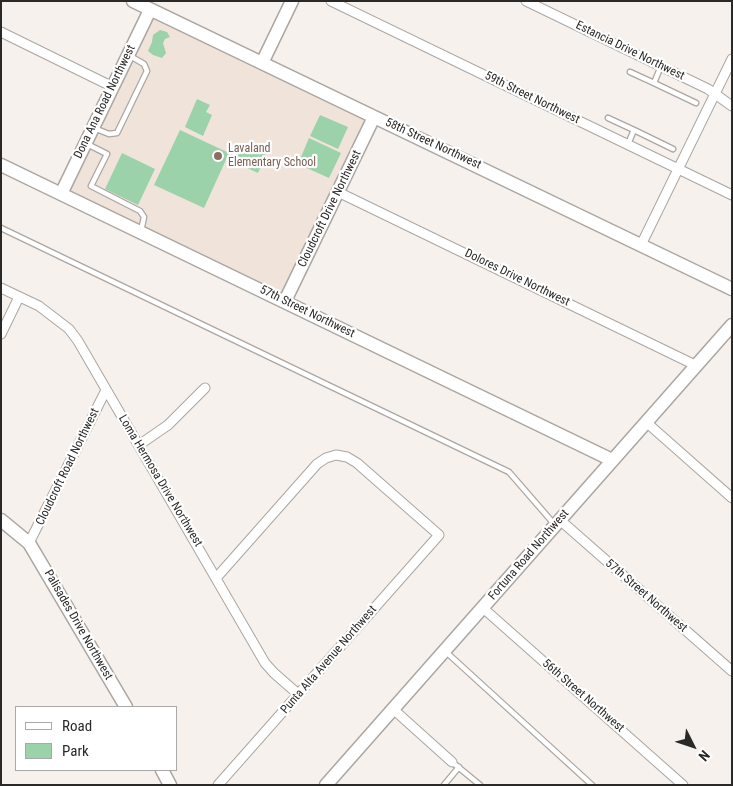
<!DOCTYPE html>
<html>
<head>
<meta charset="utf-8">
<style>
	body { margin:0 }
	#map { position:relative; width:733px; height:786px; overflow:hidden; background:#f6f1ec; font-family:"Roboto Condensed",sans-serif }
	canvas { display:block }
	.frame { position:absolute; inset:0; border:2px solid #2b2927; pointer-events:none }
	.legend { position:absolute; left:15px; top:706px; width:162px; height:65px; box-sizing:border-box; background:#fff; border:1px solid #aaa9a9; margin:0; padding:6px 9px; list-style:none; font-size:15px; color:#2b2927 }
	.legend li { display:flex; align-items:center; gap:10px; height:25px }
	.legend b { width:25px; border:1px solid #aaa9a9 }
	.north { position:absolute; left:668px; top:721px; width:50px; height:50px; -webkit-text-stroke:4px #fff; paint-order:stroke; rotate:131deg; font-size:14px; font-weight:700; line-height:20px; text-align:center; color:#2b2927 }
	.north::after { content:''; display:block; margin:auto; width:18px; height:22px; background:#2b2927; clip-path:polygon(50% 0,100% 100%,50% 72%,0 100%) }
</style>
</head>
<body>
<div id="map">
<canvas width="733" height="786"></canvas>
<div class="frame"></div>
<ul class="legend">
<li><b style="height:6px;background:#fff"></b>Road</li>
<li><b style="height:14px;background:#9bd2a9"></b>Park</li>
</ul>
<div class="north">N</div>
</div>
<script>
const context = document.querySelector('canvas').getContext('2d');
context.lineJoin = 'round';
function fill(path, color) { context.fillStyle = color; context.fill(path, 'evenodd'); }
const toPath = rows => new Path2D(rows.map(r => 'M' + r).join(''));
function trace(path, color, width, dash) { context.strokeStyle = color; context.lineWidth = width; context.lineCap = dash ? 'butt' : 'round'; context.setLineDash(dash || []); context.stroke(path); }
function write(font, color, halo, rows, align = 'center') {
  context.font = font + ' "Roboto Condensed",sans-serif'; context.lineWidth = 4.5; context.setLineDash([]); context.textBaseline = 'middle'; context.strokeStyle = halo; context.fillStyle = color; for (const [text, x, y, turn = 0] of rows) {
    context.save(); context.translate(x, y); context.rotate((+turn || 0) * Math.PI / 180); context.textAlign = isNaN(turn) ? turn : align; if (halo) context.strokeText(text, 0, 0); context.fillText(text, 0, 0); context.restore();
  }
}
fill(toPath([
	[152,17,367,120,282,294,69,192]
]), '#f0e4da');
fill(toPath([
	[160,30,167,32,170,37,165,39,163,43,166,53,162,58,153,55,148,51,152,42,153,35],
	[197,99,210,105,206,112,212,115,203,136,185,127],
	[320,115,348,127,338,149,310,136],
	[180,130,229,153,204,208,154,185],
	[309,138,341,153,329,178,298,164],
	[241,145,266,155,258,173,234,162],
	[122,153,155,169,138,205,105,189]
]), '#9bd2a9');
const lane = toPath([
	[630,72,654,83,661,66],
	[654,83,696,103],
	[608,118,634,130,628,144],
	[94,128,109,134,117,133,147,71,144,64,130,56],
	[634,130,673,149],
	[87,144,107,154,91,186,140,211,144,217,141,231],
	[1,228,509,472,555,525],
	[445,651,592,785],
	[452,762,480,785],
	[444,785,459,767]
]);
const street = toPath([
	[331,1,732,195],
	[526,1,708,89,732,106],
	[1,32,113,87],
	[338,192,695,365],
	[641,245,732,59],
	[1,288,39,306,69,329,78,341,265,663,274,673,298,694],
	[1,334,19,297],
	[646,422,732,498],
	[139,445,168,425,205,388],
	[560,520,732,671],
	[29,543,106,390],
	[217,577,317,464,326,458,336,455,347,457,357,463,439,535,218,785],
	[483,608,683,785],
	[393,709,452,762]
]);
const secondary = toPath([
	[133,1,732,289],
	[262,63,292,1],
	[1,165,612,460],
	[61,194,150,10],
	[285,301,374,117],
	[1,520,29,543,126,707],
	[162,770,170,785],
	[326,785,732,325]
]);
trace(lane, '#aba6a2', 7);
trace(street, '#aba6a2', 11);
trace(secondary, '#aba6a2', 15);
trace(lane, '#fff', 4.5);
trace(street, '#fff', 9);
trace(secondary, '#fff', 12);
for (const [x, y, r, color] of [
	[218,156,5,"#8d6e63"]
]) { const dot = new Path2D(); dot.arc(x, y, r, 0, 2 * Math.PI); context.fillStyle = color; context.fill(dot); trace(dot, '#fff', 2); }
write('12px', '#2b2927', '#fff', [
	["Estancia Drive Northwest",630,51,26],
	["59th Street Northwest",532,98,26],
	["Dona Ana Road Northwest",105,102,-64],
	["58th Street Northwest",433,144,25],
	["Cloudcroft Drive Northwest",330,209,-64],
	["Dolores Drive Northwest",517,278,26],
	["57th Street Northwest",307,312,26],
	["Cloudcroft Road Northwest",68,467,-64],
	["Loma Hermosa Drive Northwest",160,481,59],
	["Fortuna Road Northwest",529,555,-49],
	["57th Street Northwest",646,596,41],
	["Palisades Drive Northwest",78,625,60],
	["Punta Alta Avenue Northwest",329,660,-49],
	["56th Street Northwest",583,696,41]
]);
write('12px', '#785e54', '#fff', [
	["Lavaland",228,149],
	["Elementary School",228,163]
], 'left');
</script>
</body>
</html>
